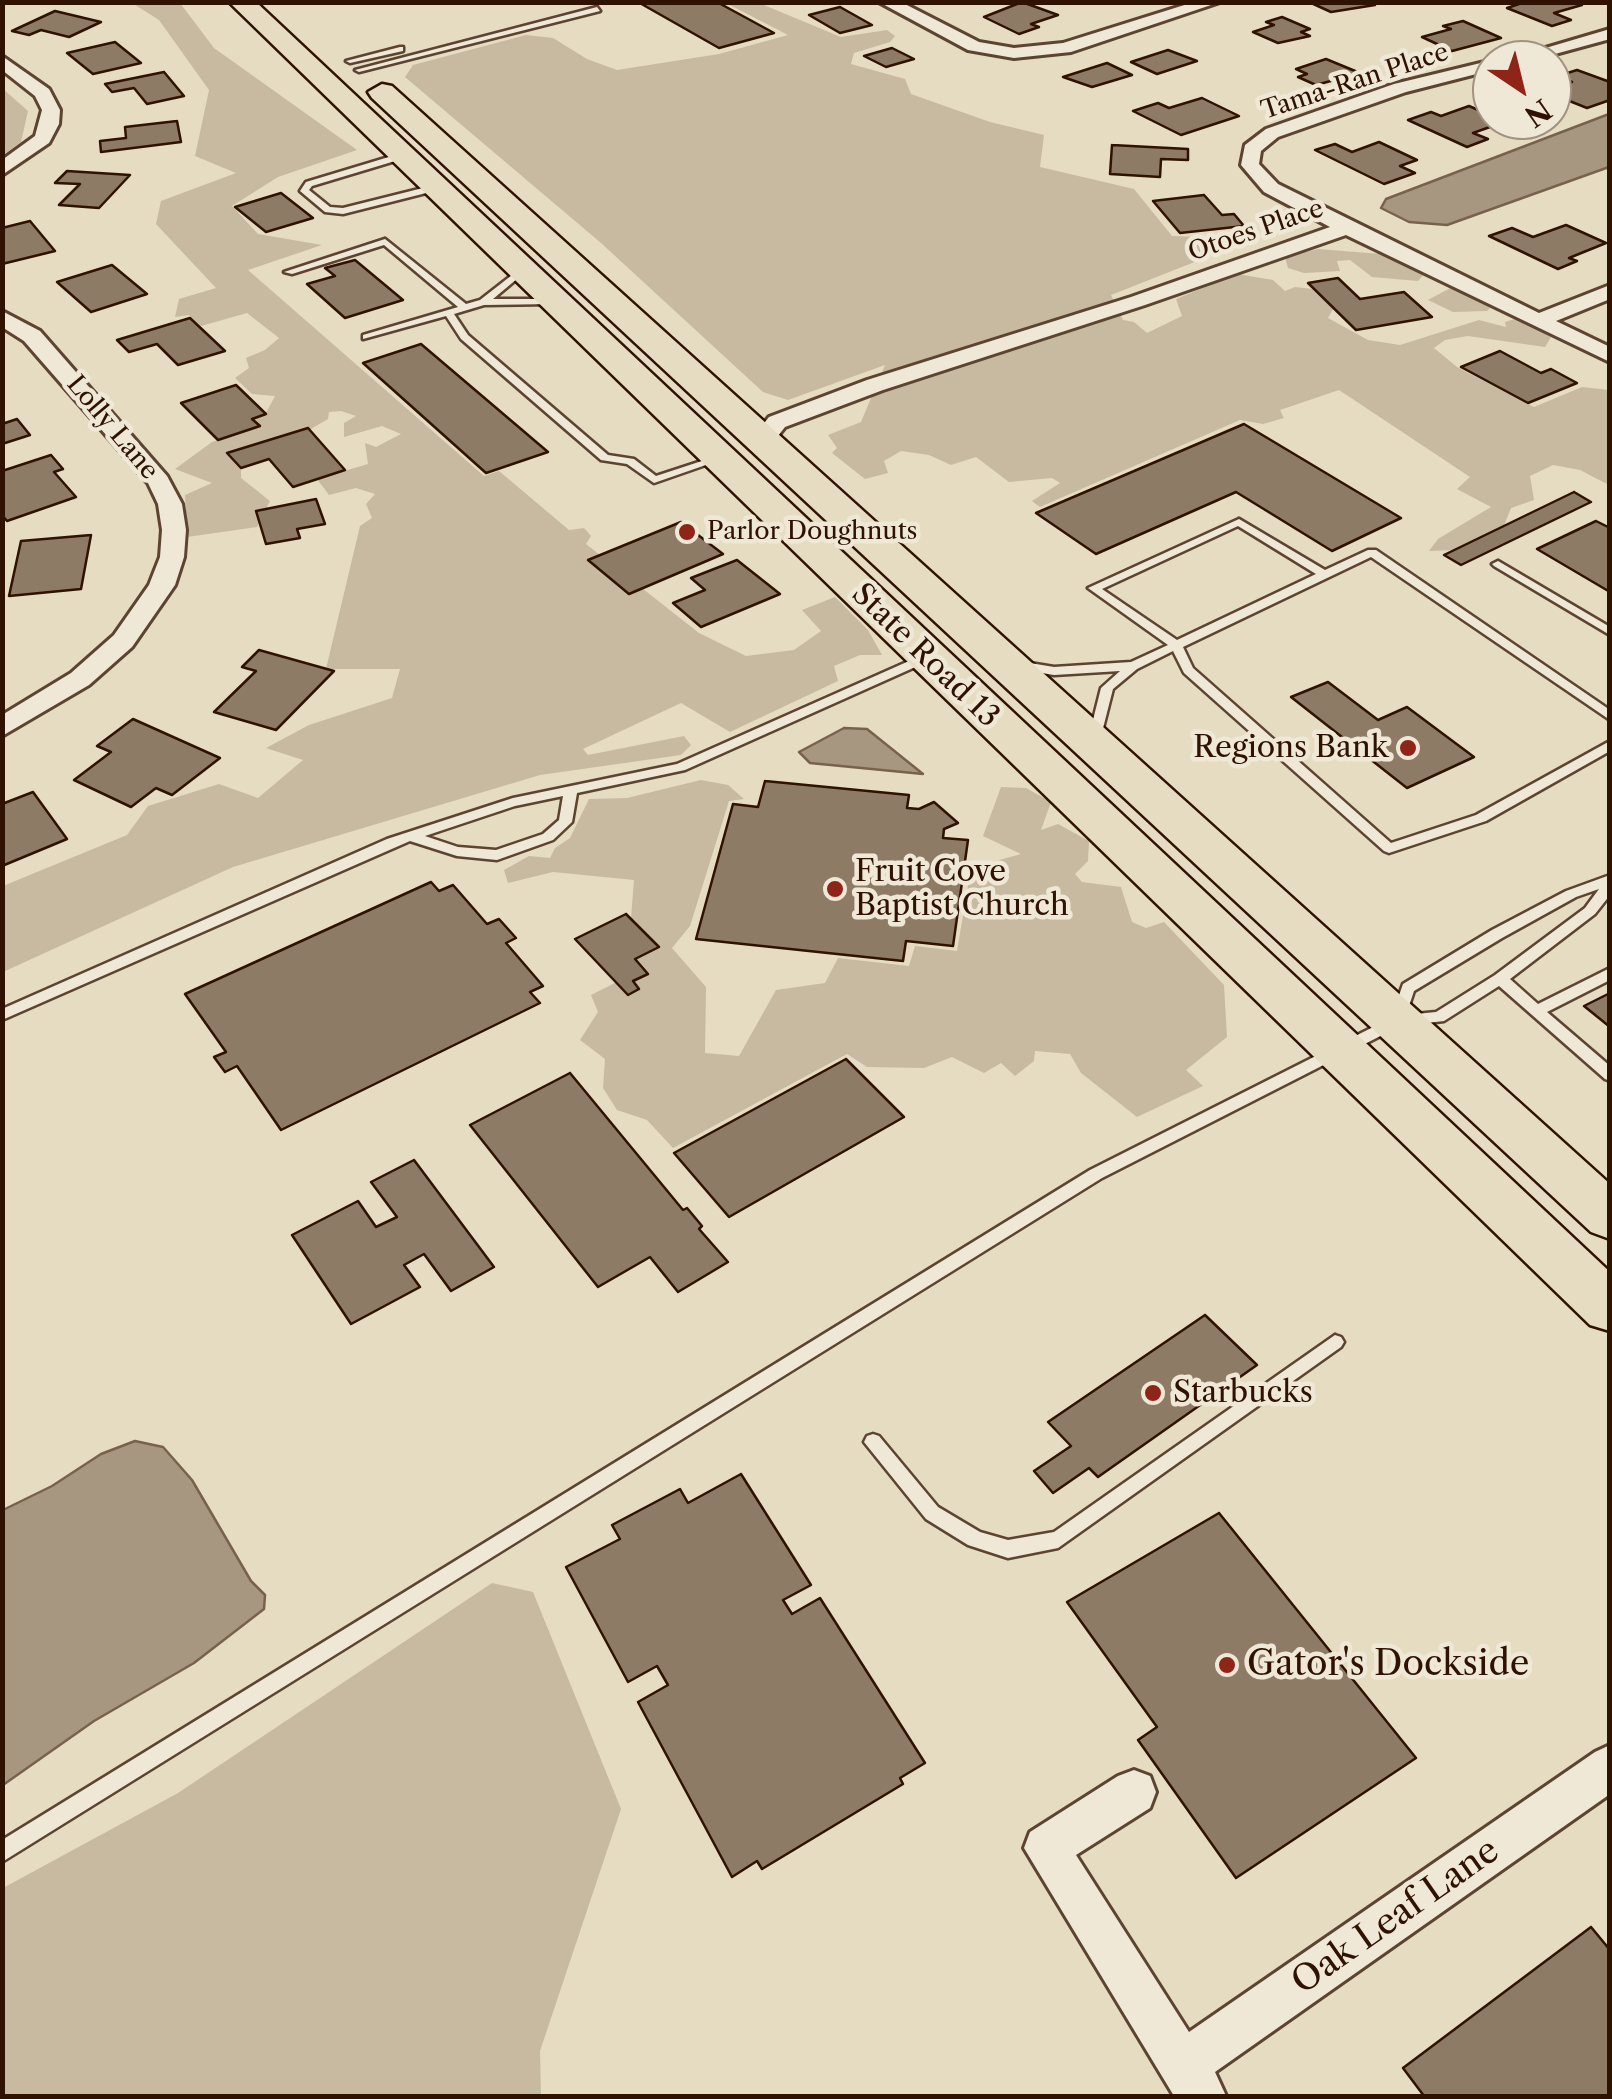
<!DOCTYPE html>
<html>
<head>
<meta charset="utf-8">
<style>
	body { margin:0 }
	#map { position:relative; width:1612px; height:2099px; overflow:hidden; background:#e6dcc2; font-family:"Libre Caslon Text",serif }
	canvas { display:block }
	.frame { position:absolute; inset:0; border:5px solid #2f1201; pointer-events:none }
	.north { position:absolute; left:1472px; top:40px; width:100px; height:100px; box-sizing:border-box; background:#efe8d7; border:2px solid #a29281; border-radius:50%; rotate:145deg; font-size:28px; font-weight:700; line-height:40px; text-align:center; color:#2f1201 }
	.north::after { content:''; display:block; margin:auto; width:35px; height:45px; background:#8f2418; clip-path:polygon(50% 0,100% 100%,50% 72%,0 100%) }
</style>
</head>
<body>
<div id="map">
<canvas width="1612" height="2099"></canvas>
<div class="frame"></div>
<div class="north">N</div>
</div>
<script>
const context = document.querySelector('canvas').getContext('2d');
context.lineJoin = 'round';
function fill(path, color) { context.fillStyle = color; context.fill(path, 'evenodd'); }
const toPath = rows => new Path2D(rows.map(r => 'M' + r).join(''));
function trace(path, color, width, dash) { context.strokeStyle = color; context.lineWidth = width; context.lineCap = dash ? 'butt' : 'round'; context.setLineDash(dash || []); context.stroke(path); }
function write(font, color, halo, rows, align = 'center') {
  context.font = font + ' "Libre Caslon Text",serif'; context.lineWidth = 9; context.setLineDash([]); context.textBaseline = 'middle'; context.strokeStyle = halo; context.fillStyle = color; for (const [text, x, y, turn = 0] of rows) {
    context.save(); context.translate(x, y); context.rotate((+turn || 0) * Math.PI / 180); context.textAlign = isNaN(turn) ? turn : align; if (halo) context.strokeText(text, 0, 0); context.fillText(text, 0, 0); context.restore();
  }
}
fill(toPath([
	[132,3,180,3,214,48,357,150,278,177,232,206,258,234,322,245,248,270,484,476,499,471,569,530,584,528,591,536,586,544,699,633,746,656,794,650,821,631,802,610,835,597,868,630,882,655,860,655,834,666,838,681,730,732,681,703,583,749,588,755,684,736,691,745,681,755,540,775,233,867,3,972,3,886,127,835,148,806,219,784,258,798,303,760,266,748,309,725,392,698,400,669,326,669,360,526,372,518,366,504,375,494,356,488,329,495,317,479,368,464,365,443,376,447,401,434,382,426,344,437,344,423,356,416,341,411,329,412,328,419,299,436,241,463,241,478,270,501,257,527,187,537,185,495,212,483,175,469,212,442,260,427,253,419,266,413,275,396,252,394,235,378,249,368,246,358,265,350,279,338,247,313,201,326,189,315,175,317,179,299,216,288,156,224,161,201,236,173,195,156,209,90,159,20],
	[726,3,759,3,841,37,887,30,895,36,890,42,854,53,851,64,905,79,911,94,990,122,1044,135,1040,167,1134,189,1172,236,1228,238,1230,248,1111,295,1123,320,1134,322,1147,333,1182,316,1176,299,1237,274,1273,280,1285,291,1295,287,1312,289,1333,309,1328,318,1368,340,1400,345,1479,320,1506,327,1505,322,1518,318,1551,337,1545,347,1468,336,1445,340,1434,348,1457,367,1534,407,1582,387,1609,390,1609,485,1580,470,1553,465,1530,476,1534,500,1511,508,1503,528,1456,550,1429,551,1438,539,1491,507,1457,489,1470,477,1339,390,1280,410,1284,418,1263,424,1240,420,1040,507,1032,501,1060,483,1052,478,1009,482,976,457,951,465,929,455,901,451,884,461,888,473,865,479,832,453,837,448,828,435,861,422,885,365,788,400,763,392,601,243,405,77,413,65,526,35,553,38,587,59,617,70,719,54,788,35],
	[2,88,28,111,21,142,3,155],
	[1318,249,1381,254,1425,273,1418,281,1372,277,1350,260,1337,261,1340,271,1304,273,1288,268,1285,257],
	[1454,286,1493,305,1487,311,1453,312,1428,300],
	[701,780,728,785,744,799,729,801,690,926,672,948,706,987,705,1053,739,1056,776,990,825,983,838,958,909,966,915,946,957,951,971,868,1021,854,983,836,1001,787,1026,788,1051,802,1041,830,1058,824,1089,841,1088,861,1075,874,1082,882,1121,887,1132,922,1146,928,1164,922,1224,985,1227,1037,1186,1070,1203,1086,1137,1117,1081,1073,1070,1054,1035,1051,1034,1061,1015,1076,1001,1063,984,1073,952,1057,924,1068,867,1067,847,1054,673,1148,647,1120,617,1110,603,1088,605,1059,580,1040,598,1012,591,995,625,978,623,957,650,938,631,918,634,880,553,872,508,883,504,870,529,856,550,858,555,848,570,838,589,799,627,798],
	[492,1583,533,1592,621,1809,540,2051,541,2096,3,2096,3,1888,178,1793]
]), '#c7baa1');
const water = toPath([
	[1609,114,1609,167,1447,225,1409,222,1381,208,1386,199,1609,114],
	[844,728,867,729,923,774,810,763,799,752,844,728],
	[135,1441,163,1447,192,1480,251,1581,265,1595,264,1609,194,1663,94,1721,3,1785,3,1510,52,1486,101,1454,135,1441]
]);
fill(water, '#a89780');
trace(water, '#78624d', 2.5);
const building = toPath([
	[638,2,717,2,774,33,719,48,638,2],
	[1022,2,1058,15,1031,24,1039,27,1019,34,984,17,1022,2],
	[1309,2,1368,2,1375,5,1331,12,1309,2],
	[1525,2,1576,2,1582,5,1554,13,1571,20,1552,26,1507,8,1525,2],
	[840,7,872,25,840,33,809,15,840,7],
	[55,11,101,22,69,37,41,30,29,35,12,31,55,11],
	[1282,17,1310,29,1301,32,1310,36,1278,43,1253,32,1274,25,1266,22,1282,17],
	[1463,21,1501,38,1452,51,1422,37,1451,29,1443,26,1463,21],
	[115,42,141,63,93,74,67,53,115,42],
	[892,48,914,59,886,67,864,56,892,48],
	[1168,50,1197,61,1157,74,1131,62,1168,50],
	[1326,59,1360,73,1316,85,1298,77,1307,74,1296,69,1326,59],
	[1107,63,1132,75,1092,87,1063,77,1107,63],
	[1577,70,1610,82,1610,100,1587,108,1552,94,1552,89,1572,82,1558,76,1577,70],
	[164,72,184,96,147,104,134,88,112,92,105,84,164,72],
	[1202,98,1239,116,1181,135,1133,111,1158,103,1169,108,1202,98],
	[1469,106,1492,116,1492,120,1504,122,1473,133,1488,139,1467,147,1408,120,1431,112,1441,116,1469,106],
	[177,121,181,142,101,152,100,141,126,138,125,127,177,121],
	[1379,142,1417,160,1400,166,1415,173,1384,184,1315,150,1335,144,1352,152,1379,142],
	[1112,145,1188,149,1188,160,1161,159,1160,177,1110,174,1112,145],
	[67,171,130,175,99,208,59,205,80,184,55,183,67,171],
	[281,193,313,218,266,232,235,207,281,193],
	[1204,195,1222,215,1234,214,1244,226,1180,233,1153,201,1204,195],
	[30,221,55,251,2,264,2,228,30,221],
	[1566,225,1606,243,1569,258,1577,261,1558,269,1489,236,1512,228,1533,237,1566,225],
	[355,260,403,300,345,318,307,284,335,276,325,268,355,260],
	[112,265,147,294,91,312,57,282,112,265],
	[1338,278,1360,299,1404,292,1432,317,1356,330,1308,283,1338,278],
	[190,318,225,351,178,365,157,344,129,352,117,340,190,318],
	[421,344,548,452,486,473,363,363,421,344],
	[1500,351,1541,373,1551,369,1577,383,1528,403,1461,367,1500,351],
	[236,385,266,414,252,419,260,426,218,440,181,403,236,385],
	[17,419,30,435,2,444,2,424,17,419],
	[1244,424,1401,518,1332,551,1236,492,1096,554,1036,513,1244,424],
	[308,428,345,470,293,487,269,459,241,468,227,453,308,428],
	[51,455,63,469,54,472,76,497,7,521,2,515,2,471,51,455],
	[1574,492,1591,502,1461,565,1444,555,1574,492],
	[316,499,325,524,297,529,300,538,266,544,256,511,316,499],
	[1596,521,1610,528,1610,592,1537,549,1596,521],
	[681,522,723,554,629,594,588,560,681,522],
	[91,535,81,589,9,596,21,541,91,535],
	[737,560,780,594,701,627,673,603,705,590,691,578,737,560],
	[259,650,334,671,276,730,214,712,256,671,242,667,259,650],
	[1328,682,1378,720,1407,707,1474,757,1407,788,1291,697,1328,682],
	[133,719,220,758,172,795,156,788,131,807,74,780,111,752,97,746,133,719],
	[765,781,909,795,907,808,919,809,934,802,958,823,944,829,943,838,968,840,953,946,906,941,903,961,696,939,733,804,758,807,765,781],
	[33,792,67,839,2,866,2,804,33,792],
	[431,882,439,891,453,885,487,924,499,919,516,938,506,943,543,986,530,992,540,1003,281,1130,237,1066,225,1072,214,1057,226,1052,185,994,431,882],
	[626,914,659,947,635,959,648,974,633,981,639,989,628,995,575,939,626,914],
	[1610,993,1610,1027,1584,1006,1610,993],
	[846,1059,904,1117,729,1217,674,1153,846,1059],
	[570,1073,683,1210,687,1208,702,1226,699,1229,728,1262,678,1292,650,1257,598,1287,470,1125,570,1073],
	[414,1160,494,1267,451,1291,424,1254,404,1265,420,1287,351,1324,292,1235,358,1201,376,1227,397,1217,371,1182,414,1160],
	[1205,1315,1257,1365,1098,1477,1089,1468,1053,1493,1034,1471,1071,1446,1048,1422,1205,1315],
	[741,1474,811,1585,783,1600,792,1614,820,1598,925,1763,900,1778,903,1784,762,1869,757,1861,732,1877,638,1702,668,1685,657,1666,628,1682,566,1567,620,1539,612,1525,680,1489,688,1503,741,1474],
	[1219,1513,1416,1758,1236,1878,1138,1740,1157,1727,1067,1602,1219,1513],
	[1591,1927,1610,1950,1610,2096,1424,2096,1403,2068,1591,1927]
]);
fill(building, '#8e7b65');
trace(building, '#2f1201', 2.5);
const service = toPath([
	[597,7,600,11,359,72,355,70,597,7],
	[400,47,403,47,403,51,350,63,346,61,400,47],
	[402,153,406,156,405,158,312,186,309,190,330,207,343,208,435,185,438,186,438,190,343,214,325,212,300,191,306,182,402,153],
	[385,239,466,304,480,300,521,268,526,271,524,273,493,299,557,299,559,301,554,304,484,305,454,314,468,335,608,455,634,459,656,476,714,457,723,459,654,483,627,464,601,460,461,339,446,316,363,339,363,335,458,307,384,245,292,274,284,272,385,239],
	[1239,519,1325,570,1368,550,1376,550,1610,710,1610,720,1371,557,1183,647,1193,668,1391,843,1476,815,1610,741,1610,751,1486,821,1389,853,1384,851,1184,673,1173,651,1137,669,1113,689,1100,740,1094,744,1088,740,1101,688,1120,671,1054,675,1018,669,1012,665,1018,661,1054,667,1131,662,1168,645,1088,588,1239,519],
	[1238,526,1316,574,1177,640,1102,589,1238,526],
	[1498,561,1610,627,1610,635,1494,566,1492,564,1498,561],
	[927,653,931,654,931,660,685,770,577,793,572,822,553,840,497,860,457,856,410,841,2,1020,2,1009,387,839,513,798,677,764,927,653],
	[563,796,559,820,543,834,496,850,458,847,425,836,515,806,563,796],
	[1610,875,1610,895,1595,914,1510,979,1538,1004,1610,968,1610,980,1547,1012,1610,1066,1610,1081,1605,1079,1499,986,1444,1021,1400,1026,1102,1178,2,1862,2,1840,1090,1170,1391,1018,1403,984,1492,930,1566,891,1610,875],
	[1599,889,1585,908,1495,975,1436,1012,1406,1015,1414,991,1502,938,1576,897,1599,889],
	[1335,1335,1341,1337,1344,1342,1341,1347,1058,1548,1008,1558,968,1545,926,1519,864,1442,867,1436,873,1434,879,1436,938,1507,980,1532,1008,1540,1054,1532,1335,1335]
]);
const minor = toPath([
	[879,2,901,2,979,42,1014,48,1063,43,1194,2,1220,2,1071,52,1014,58,968,50,879,2],
	[1610,29,1610,39,1533,60,1505,60,1610,29],
	[2,56,49,89,60,110,59,124,49,143,2,175,2,160,35,136,42,110,35,96,2,70,2,56],
	[1493,60,1492,70,1406,92,1278,137,1261,151,1259,164,1278,184,1539,313,1610,285,1610,299,1556,321,1610,347,1610,362,1346,235,1145,305,883,390,785,427,770,446,762,448,750,441,769,417,867,380,1131,297,1330,227,1264,192,1241,165,1245,145,1266,129,1394,84,1493,60],
	[2,311,40,331,167,476,182,504,186,530,184,557,175,585,132,647,89,685,2,736,2,715,71,673,114,635,149,585,160,557,162,530,158,504,148,483,24,341,2,327,2,311],
	[1610,1745,1610,1794,1215,2072,1226,2096,1174,2096,1024,1848,1030,1832,1118,1776,1134,1770,1150,1776,1156,1792,1150,1808,1076,1855,1189,2032,1595,1752,1610,1745]
]);
const primary = toPath([
	[229,2,256,2,1610,1272,1610,1331,1590,1325,229,2],
	[382,84,392,86,1610,1184,1610,1239,1591,1232,372,98,368,92,382,84]
]);
trace(service, '#5d4431', 5);
trace(minor, '#5d4431', 6);
trace(primary, '#2f1201', 5);
fill(service, '#efe8d7');
fill(minor, '#efe8d7');
fill(primary, '#e6dcc2');
for (const [x, y, r, color] of [
	[687,532,10,"#8f2418"],
	[1408,748,10,"#8f2418"],
	[835,889,10,"#8f2418"],
	[1153,1393,10,"#8f2418"],
	[1227,1665,10,"#8f2418"]
]) { const dot = new Path2D(); dot.arc(x, y, r, 0, 2 * Math.PI); context.fillStyle = color; context.fill(dot); trace(dot, '#efe8d7', 4); }
write('25px', '#2f1201', '#efe8d7', [
	["Tama-Ran Place",1355,82,-18],
	["Otoes Place",1256,231,-19],
	["Lolly Lane",112,428,50]
]);
write('25px', '#2f1201', '#efe8d7', [
	["Parlor Doughnuts",707,532]
], 'left');
write('30px', '#2f1201', '#efe8d7', [
	["State Road 13",925,656,44]
]);
write('30px', '#2f1201', '#efe8d7', [
	["Regions Bank",1388,748,"right"],
	["Fruit Cove",855,872],
	["Baptist Church",855,906],
	["Starbucks",1173,1393]
], 'left');
write('35px', '#2f1201', '#efe8d7', [
	["Gator's Dockside",1247,1665]
], 'left');
write('35px', '#2f1201', '#efe8d7', [
	["Oak Leaf Lane",1396,1917,-35]
]);
</script>
</body>
</html>
